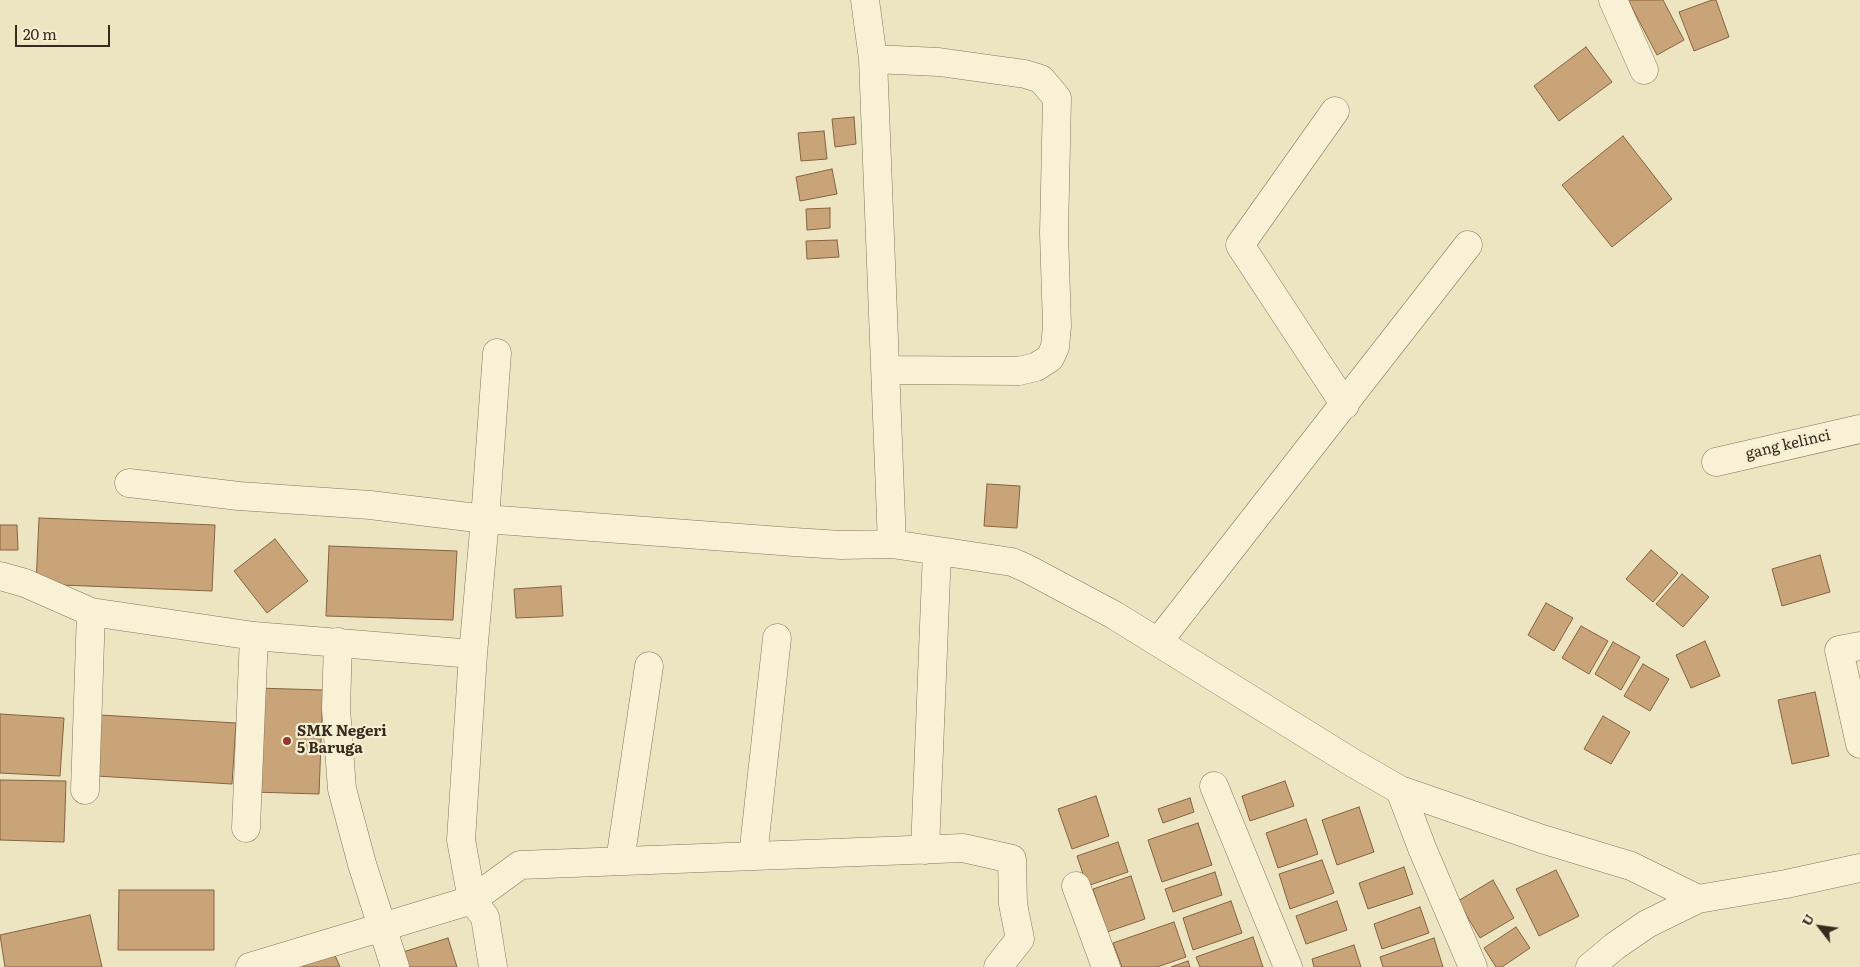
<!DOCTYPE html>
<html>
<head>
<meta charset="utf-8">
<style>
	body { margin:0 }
	#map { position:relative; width:1860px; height:967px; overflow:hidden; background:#ede5c2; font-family:Literata,serif }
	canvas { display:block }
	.north { position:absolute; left:1795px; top:902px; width:50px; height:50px; -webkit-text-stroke:4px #f4eed2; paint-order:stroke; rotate:300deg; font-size:14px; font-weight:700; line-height:20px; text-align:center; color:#362c1e }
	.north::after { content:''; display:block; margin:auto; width:18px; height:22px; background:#362c1e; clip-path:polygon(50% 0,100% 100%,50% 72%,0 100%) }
	.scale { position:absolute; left:15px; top:25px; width:95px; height:22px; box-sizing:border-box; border:2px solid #362c1e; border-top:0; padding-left:6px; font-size:15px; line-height:18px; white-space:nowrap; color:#362c1e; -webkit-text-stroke:4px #f4eed2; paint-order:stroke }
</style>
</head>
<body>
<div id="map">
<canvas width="1860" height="967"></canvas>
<div class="north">U</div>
<div class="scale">20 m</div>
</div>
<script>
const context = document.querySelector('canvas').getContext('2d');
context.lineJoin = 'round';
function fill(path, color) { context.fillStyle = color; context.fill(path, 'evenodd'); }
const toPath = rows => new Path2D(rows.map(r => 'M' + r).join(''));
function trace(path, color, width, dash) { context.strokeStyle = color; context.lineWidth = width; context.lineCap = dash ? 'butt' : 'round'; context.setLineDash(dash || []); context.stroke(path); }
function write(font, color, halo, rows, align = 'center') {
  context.font = font + ' Literata,serif'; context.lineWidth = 4.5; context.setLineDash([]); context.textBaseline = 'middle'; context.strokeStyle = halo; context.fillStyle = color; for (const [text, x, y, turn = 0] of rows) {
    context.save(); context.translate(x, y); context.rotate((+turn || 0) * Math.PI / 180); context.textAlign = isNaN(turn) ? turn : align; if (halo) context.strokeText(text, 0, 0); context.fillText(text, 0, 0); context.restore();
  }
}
const building = toPath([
	[1628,0,1663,0,1684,40,1657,55,1628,0],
	[1712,0,1716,0,1729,37,1694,51,1679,12,1712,0],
	[1586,47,1612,82,1559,121,1534,86,1586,47],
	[854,117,856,144,835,147,832,119,854,117],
	[824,131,827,159,801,161,798,133,824,131],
	[1623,136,1672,199,1612,247,1562,185,1623,136],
	[832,169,837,194,800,201,796,177,832,169],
	[830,208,830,228,807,230,806,209,830,208],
	[837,240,839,257,807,259,806,241,837,240],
	[987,484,1020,486,1017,528,984,526,987,484],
	[39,518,215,525,212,591,36,584,39,518],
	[0,525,17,525,18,550,0,550,0,525],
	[275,539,308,581,267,613,234,571,275,539],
	[329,546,457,551,453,620,326,616,329,546],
	[1651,550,1678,573,1653,602,1626,579,1651,550],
	[1820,555,1830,592,1782,606,1772,569,1820,555],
	[1682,574,1709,597,1683,627,1656,604,1682,574],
	[561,586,563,616,516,618,514,589,561,586],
	[1546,603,1573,618,1554,651,1528,635,1546,603],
	[1581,626,1608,641,1589,674,1562,658,1581,626],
	[1705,641,1720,676,1691,688,1676,655,1705,641],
	[1613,642,1640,657,1621,690,1595,674,1613,642],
	[1643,664,1669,679,1650,711,1624,696,1643,664],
	[256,688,323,690,319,794,252,792,256,688],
	[1815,692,1829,756,1792,764,1778,700,1815,692],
	[0,714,64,718,60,776,0,773,0,714],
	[100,715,236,723,232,784,96,776,100,715],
	[1603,716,1630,732,1611,764,1584,749,1603,716],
	[0,780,66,781,64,842,0,840,0,780],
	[1285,781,1294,806,1250,821,1242,796,1285,781],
	[1096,796,1109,836,1072,849,1058,809,1096,796],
	[1190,798,1194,812,1163,823,1158,809,1190,798],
	[1359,807,1374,852,1337,865,1322,820,1359,807],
	[1306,819,1318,854,1278,868,1266,833,1306,819],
	[1198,823,1212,865,1162,882,1148,840,1198,823],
	[1118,842,1128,872,1087,886,1077,856,1118,842],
	[1322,860,1334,893,1290,909,1279,874,1322,860],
	[1404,867,1413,894,1368,909,1359,883,1404,867],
	[1556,870,1579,916,1539,936,1516,889,1556,870],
	[1215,872,1222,895,1173,912,1165,889,1215,872],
	[1131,876,1145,919,1107,932,1093,889,1131,876],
	[1493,880,1514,918,1480,938,1458,901,1493,880],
	[119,890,214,890,214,950,118,950,119,890],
	[1231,901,1242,933,1193,950,1183,918,1231,901],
	[1337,901,1347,930,1306,944,1296,916,1337,901],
	[1420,907,1429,933,1382,949,1374,924,1420,907],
	[90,915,102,967,5,967,0,935,90,915],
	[1174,922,1186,957,1157,967,1122,967,1113,943,1174,922],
	[1516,927,1530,948,1502,967,1496,967,1484,948,1516,927],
	[1253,937,1263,967,1200,967,1196,957,1253,937],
	[448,938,457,967,407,967,403,952,448,938],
	[1434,938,1443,967,1383,967,1380,957,1434,938],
	[1354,945,1361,967,1314,967,1312,959,1354,945],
	[334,953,340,967,303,967,303,965,334,953],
	[1188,961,1190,967,1171,967,1188,961]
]);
fill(building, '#caa479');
trace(building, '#846341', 1);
const minor = toPath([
	[865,0,873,59,892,544],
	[1613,0,1644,70],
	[873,59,939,62,1025,74,1041,79,1057,98,1054,233,1057,326,1055,347,1050,358,1036,367,1019,371,886,370],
	[1335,111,1240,245,1345,405],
	[497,353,485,519,794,542,841,545,892,544,1012,562,1026,568,1114,615,1353,763,1400,790,1542,839,1631,866,1698,899],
	[1716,462,1860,429],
	[129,483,239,496,370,505,485,519,473,654,461,840,472,900,485,917,493,967],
	[0,576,25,583,91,612,254,636,473,654],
	[338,642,336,709,342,789,362,864,395,967],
	[1158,642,1468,245],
	[1860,646,1839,650,1860,744],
	[1214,786,1288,967],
	[85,790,91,612],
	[1400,790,1422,848,1473,967],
	[246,828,254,636],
	[925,850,937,551],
	[753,856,777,638],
	[620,861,649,666],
	[1076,886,1106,967],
	[250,967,472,900,520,865,963,848,1012,859,1013,904,1020,939,998,967],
	[1590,967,1615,946,1647,924,1698,899,1786,884,1860,868]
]);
trace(minor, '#86765a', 29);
trace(minor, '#f8f1d5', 28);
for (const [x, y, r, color] of [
	[287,741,5,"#93372c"]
]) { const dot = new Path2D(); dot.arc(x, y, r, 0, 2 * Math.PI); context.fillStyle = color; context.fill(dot); trace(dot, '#f4eed2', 2); }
write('15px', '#362c1e', '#f4eed2', [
	["gang kelinci",1788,445,-13]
]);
write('bold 15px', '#362c1e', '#f4eed2', [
	["SMK Negeri",297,732],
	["5 Baruga",297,749]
], 'left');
</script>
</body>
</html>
